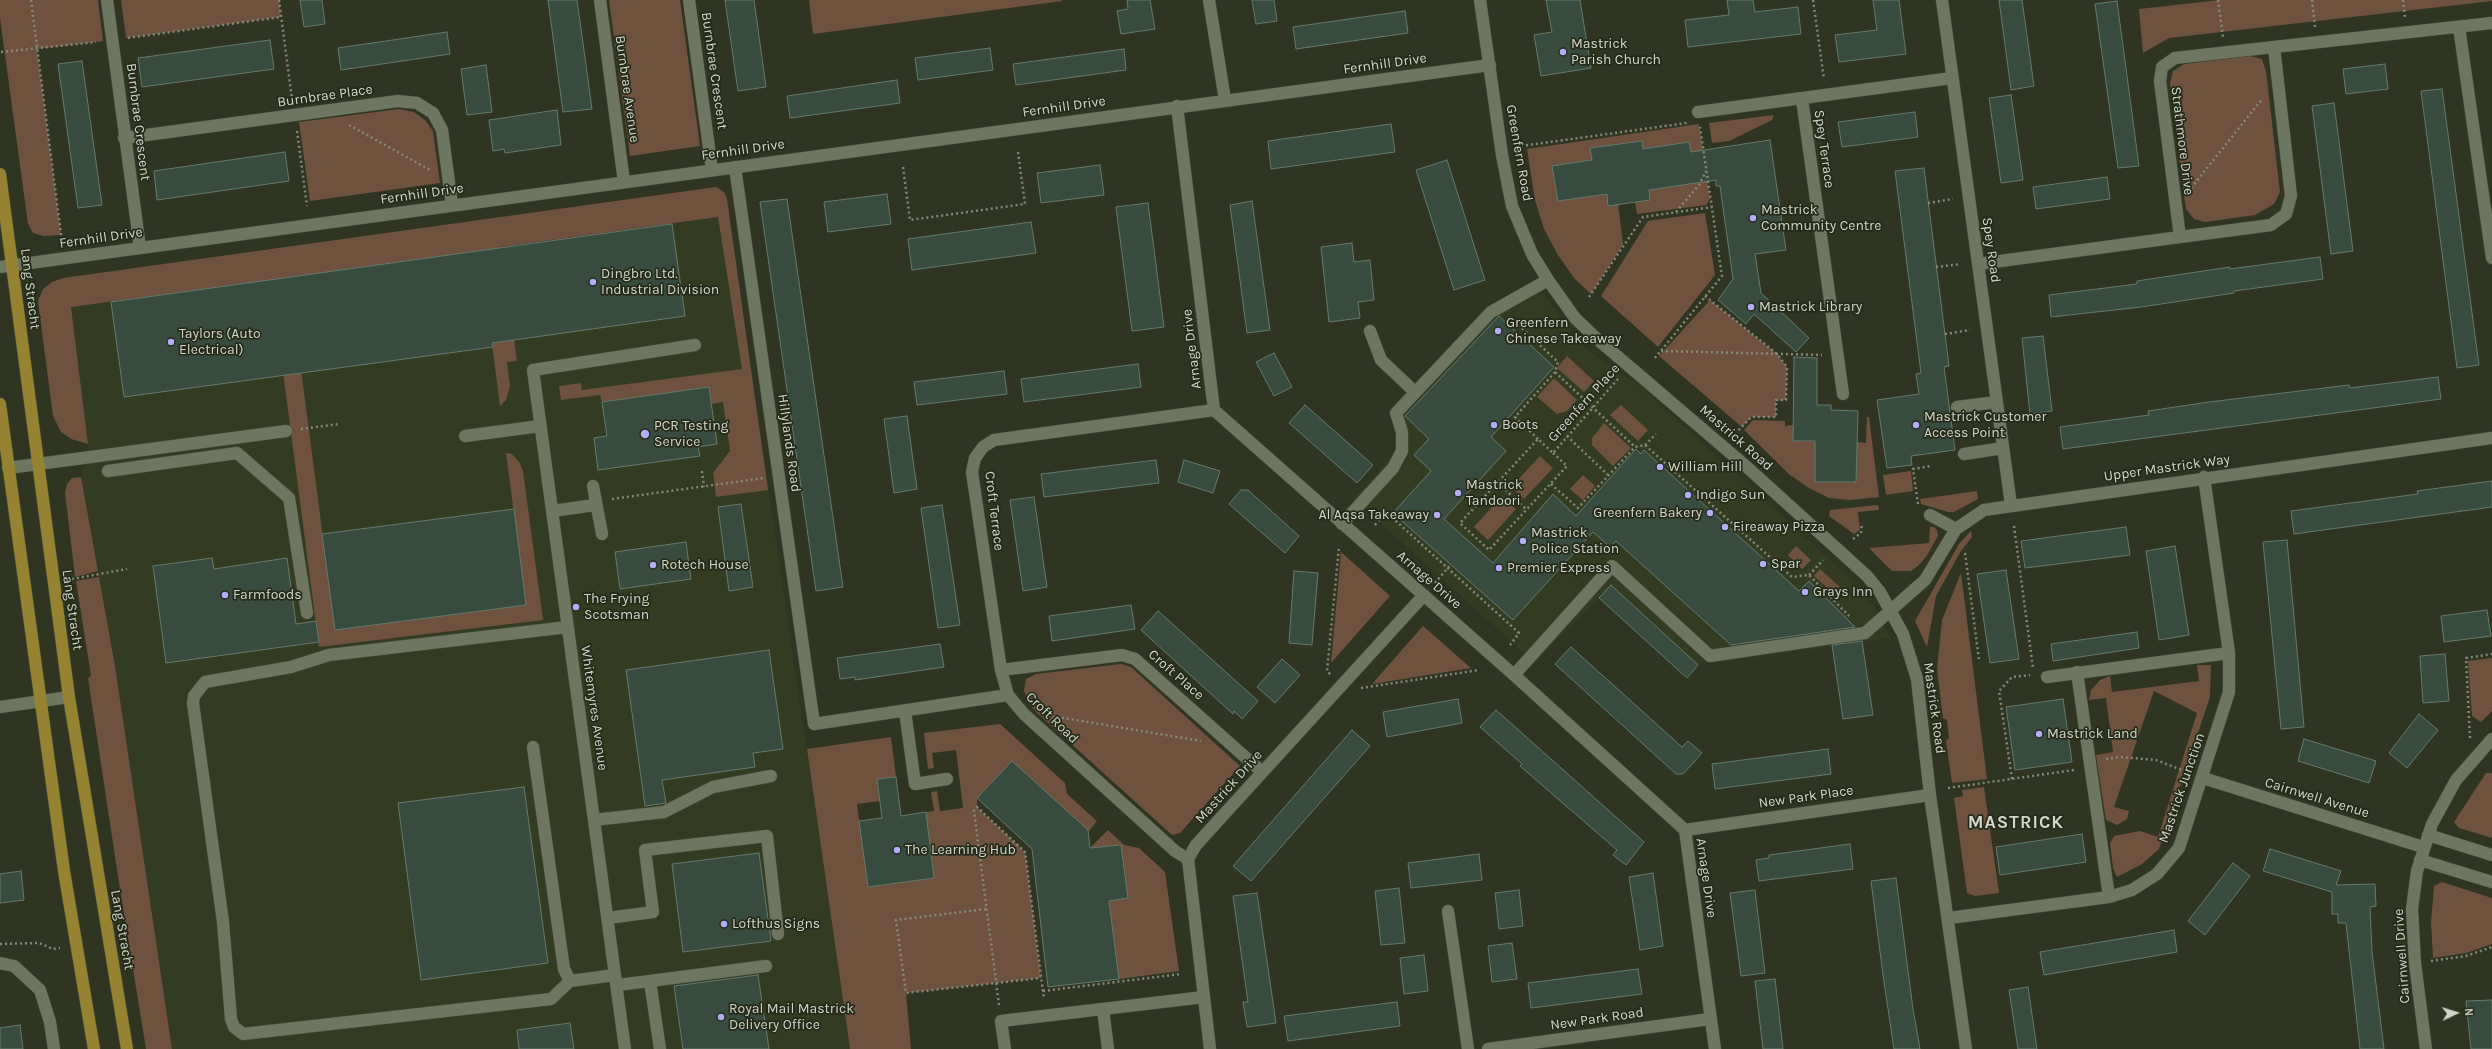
<!DOCTYPE html>
<html>
<head>
<meta charset="utf-8">
<style>
	body { margin:0 }
	#map { position:relative; width:2492px; height:1049px; overflow:hidden; background:#2f3521; font-family:Karla,sans-serif }
	canvas { display:block }
	.north { position:absolute; left:2436px; top:993px; width:40px; height:40px; -webkit-text-stroke:3px #252b18; paint-order:stroke; rotate:86deg; font-size:11px; font-weight:700; line-height:16px; text-align:center; color:#d2d6ca }
	.north::after { content:''; display:block; margin:auto; width:14px; height:18px; background:#d2d6ca; clip-path:polygon(50% 0,100% 100%,50% 72%,0 100%) }
</style>
</head>
<body>
<div id="map">
<canvas width="2492" height="1049"></canvas>
<div class="north">N</div>
</div>
<script>
const context = document.querySelector('canvas').getContext('2d');
context.lineJoin = 'round';
function fill(path, color) { context.fillStyle = color; context.fill(path, 'evenodd'); }
const toPath = rows => new Path2D(rows.map(r => 'M' + r).join(''));
function trace(path, color, width, dash) { context.strokeStyle = color; context.lineWidth = width; context.lineCap = dash ? 'butt' : 'round'; context.setLineDash(dash || []); context.stroke(path); }
function write(font, color, halo, rows, align = 'center') {
  context.font = font + ' Karla,sans-serif'; context.lineWidth = 3.5; context.setLineDash([]); context.textBaseline = 'middle'; context.strokeStyle = halo; context.fillStyle = color; for (const [text, x, y, turn = 0] of rows) {
    context.save(); context.translate(x, y); context.rotate((+turn || 0) * Math.PI / 180); context.textAlign = isNaN(turn) ? turn : align; if (halo) context.strokeText(text, 0, 0); context.fillText(text, 0, 0); context.restore();
  }
}
fill(toPath([
	[729,216,850,1049,172,1049,115,666,81,477,88,444,71,307],
	[1540,289,1573,335,1591,352,1638,384,1853,581,1876,609,1890,638,1698,665,1611,585,1535,663,1353,498,1393,455,1404,410,1498,313]
]), '#333c21');
fill(toPath([
	[0,0,98,0,103,41,37,49,61,235,44,236,33,233,28,224,0,18],
	[121,0,279,0,281,17,126,38],
	[609,0,680,0,700,146,630,156],
	[809,0,1061,0,1062,1,813,34],
	[2220,0,2492,0,2492,1,2169,38,2143,53,2139,9],
	[2250,56,2262,59,2266,71,2280,192,2274,204,2255,215,2205,222,2194,219,2186,209,2184,196,2170,83,2173,71,2184,64],
	[399,109,414,112,425,120,433,131,440,183,310,201,299,122],
	[1774,115,1772,120,1729,141,1712,143,1709,123],
	[1699,124,1710,199,1706,205,1637,214,1635,202,1649,190,1695,183,1689,142,1643,149,1641,141,1590,148,1592,160,1552,166,1558,201,1607,194,1609,206,1618,204,1623,245,1591,294,1574,278,1558,255,1544,229,1535,200,1527,149],
	[716,187,724,192,727,199,768,490,716,497,713,473,730,451,723,402,712,404,709,387,602,402,600,395,561,400,559,386,581,383,582,390,742,369,718,217,501,247,517,361,507,362,510,386,506,400,500,406,480,252,289,277,335,630,526,605,506,453,512,454,519,462,523,471,543,620,319,647,271,280,71,307,88,444,71,439,61,432,53,416,38,301,43,289,52,282,63,278],
	[1705,213,1715,275,1658,347,1601,296,1648,221],
	[1710,300,1777,354,1787,367,1786,400,1776,401,1776,417,1751,417,1742,427,1659,356],
	[1567,356,1594,381,1584,392,1557,368],
	[1554,378,1577,400,1567,411,1557,414,1537,397],
	[1621,405,1648,430,1638,441,1610,415],
	[1867,417,1869,417,1879,497,1850,500,1829,498,1809,488,1790,475,1744,430,1753,420,1785,421,1785,426,1793,425,1793,441,1834,442,1815,454,1815,482,1856,482,1857,442,1866,443],
	[1604,423,1631,448,1613,466,1592,445,1592,438],
	[1540,456,1553,468,1524,499,1511,487],
	[1911,471,1913,491,1886,495,1883,475],
	[1583,475,1595,486,1583,500,1570,489],
	[81,477,98,571,75,577,65,493,67,484,72,478],
	[1977,491,1978,499,1954,512,1948,512,1921,504,1920,499],
	[1502,496,1516,509,1488,540,1474,527],
	[1878,505,1879,510,1858,512,1860,530,1854,534,1829,516,1830,510],
	[1930,527,1934,527,1937,530,1938,536,1926,557,1919,565,1911,571,1892,571,1869,548,1929,543],
	[1971,531,1972,537,1961,551,1936,596,1927,647,1915,621,1959,544],
	[1796,546,1811,560,1802,569,1788,555],
	[1341,552,1390,596,1331,663],
	[1820,569,1842,589,1836,596,1814,576],
	[1961,573,1987,779,1952,783,1946,741,1949,738,1947,720,1943,718,1937,669,1942,620],
	[99,577,115,666,172,1049,146,1049,119,883,88,678,91,676,76,581],
	[1423,626,1471,668,1372,684],
	[2492,658,2492,711,2481,722,2472,716,2468,661],
	[1121,664,1131,667,1240,766,1180,833,1172,835,1037,713,1027,701,1024,690,1026,679,1036,674],
	[2197,665,2211,665,2210,697,2159,849,2142,864,2117,877,2113,868,2110,843,2114,836,2140,831,2158,837,2197,713,2154,691,2114,807,2129,811,2127,819,2117,825,2106,820,2096,755,2113,752,2106,698,2089,700,2091,690,2100,680,2110,676,2112,692,2199,681],
	[1000,724,1065,783,1067,794,1097,821,1088,832,1012,761,977,798,977,807,1025,852,1041,978,906,993,911,1049,850,1049,807,749,891,737,896,777,877,779,880,801,857,804,868,887,934,878,926,812,934,811,931,792,937,791,940,811,963,808,956,750,932,753,934,768,928,769,924,733],
	[2486,773,2492,773,2492,838,2459,828,2454,822],
	[1984,787,1999,893,1975,896,1967,893,1954,798,1963,796,1962,790],
	[1108,830,1124,845,1139,848,1165,872,1179,971,1119,979,1109,901,1128,898,1121,845,1090,848],
	[2442,882,2492,898,2492,944,2466,953,2433,958,2431,922,2434,886]
]), '#6e523e');
const building = toPath([
	[300,0,322,0,325,24,304,27,300,0],
	[548,0,577,0,592,109,563,112,548,0],
	[725,0,754,0,766,87,738,91,725,0],
	[1127,0,1150,0,1155,29,1121,34,1117,11,1128,9,1127,0],
	[1252,0,1274,0,1277,21,1256,24,1252,0],
	[1546,0,1580,0,1591,68,1541,76,1534,35,1552,32,1546,0],
	[1727,0,1753,0,1755,12,1798,7,1801,34,1688,47,1685,20,1729,15,1727,0],
	[1873,0,1899,0,1906,54,1839,62,1835,35,1877,30,1873,0],
	[1999,0,2022,0,2034,86,2011,90,1999,0],
	[2117,1,2139,166,2118,168,2095,4,2117,1],
	[1405,11,1408,33,1296,49,1293,27,1405,11],
	[447,32,450,54,341,70,338,48,447,32],
	[270,40,274,69,142,87,138,58,270,40],
	[990,48,993,70,918,80,915,58,990,48],
	[1124,49,1126,70,1016,85,1013,64,1124,49],
	[82,61,102,205,78,208,58,64,82,61],
	[2385,64,2388,89,2346,94,2343,69,2385,64],
	[486,65,492,112,467,115,461,69,486,65],
	[897,80,900,103,790,118,787,96,897,80],
	[2442,89,2479,365,2457,368,2421,91,2442,89],
	[2011,95,2023,180,2001,183,1989,98,2011,95],
	[2334,103,2353,251,2331,254,2312,106,2334,103],
	[557,110,561,145,505,153,504,149,493,151,489,120,557,110],
	[1915,112,1918,137,1842,147,1838,122,1915,112],
	[1391,124,1395,152,1271,169,1268,141,1391,124],
	[1770,140,1786,250,1755,254,1761,293,1809,338,1796,352,1754,314,1746,324,1718,300,1733,279,1720,186,1716,186,1716,180,1649,190,1650,200,1608,206,1607,194,1558,201,1552,166,1592,160,1590,148,1642,141,1643,149,1689,142,1691,152,1770,140],
	[285,152,289,181,157,200,154,171,285,152],
	[1447,160,1485,280,1454,290,1416,170,1447,160],
	[1100,165,1104,195,1041,203,1037,173,1100,165],
	[1924,168,1949,366,1944,367,1955,450,1911,456,1912,465,1887,468,1877,400,1919,394,1916,374,1921,373,1895,171,1924,168],
	[2107,177,2110,199,2036,209,2033,187,2107,177],
	[887,194,891,224,828,232,824,202,887,194],
	[787,199,843,587,816,591,760,202,787,199],
	[1252,201,1270,330,1247,333,1230,205,1252,201],
	[1148,203,1164,327,1132,331,1116,207,1148,203],
	[1031,222,1036,253,912,270,908,239,1031,222],
	[672,224,685,316,492,343,493,347,124,397,111,302,672,224],
	[1352,243,1354,262,1370,260,1374,300,1358,302,1360,318,1329,322,1321,247,1352,243],
	[2320,257,2323,279,2234,291,2234,293,2141,307,2051,317,2049,295,2137,284,2137,281,2230,267,2230,269,2320,257],
	[1499,316,1554,367,1491,437,1506,451,1444,519,1493,563,1553,494,1576,516,1636,449,1641,454,1644,450,1799,591,1809,581,1855,627,1731,645,1616,541,1610,547,1593,532,1513,620,1393,513,1431,471,1414,455,1429,439,1405,416,1499,316],
	[2043,336,2052,411,2030,414,2022,338,2043,336],
	[1274,353,1292,387,1274,396,1256,362,1274,353],
	[1794,357,1817,358,1817,405,1831,405,1831,410,1858,411,1856,482,1815,482,1815,441,1793,441,1794,357],
	[1138,364,1141,387,1024,402,1021,379,1138,364],
	[1004,371,1007,394,917,405,914,382,1004,371],
	[2438,377,2441,399,2063,449,2060,427,2149,415,2148,411,2209,402,2349,385,2350,388,2438,377],
	[709,387,717,444,698,447,700,456,598,470,594,438,607,436,602,402,709,387],
	[1305,405,1373,465,1357,483,1289,423,1305,405],
	[907,416,917,489,894,493,884,419,907,416],
	[1156,460,1159,483,1044,497,1041,474,1156,460],
	[1184,460,1220,471,1213,493,1178,482,1184,460],
	[2492,481,2492,507,2294,534,2291,511,2418,494,2417,491,2492,481],
	[1241,490,1248,490,1299,536,1285,553,1229,504,1241,490],
	[1034,497,1047,587,1023,591,1010,500,1034,497],
	[741,504,753,587,729,591,718,507,741,504],
	[942,505,960,625,938,628,921,508,942,505],
	[514,509,526,605,335,630,322,534,514,509],
	[2126,527,2130,555,2025,568,2021,541,2126,527],
	[2287,540,2304,727,2281,729,2263,542,2287,540],
	[686,542,691,579,620,589,615,552,686,542],
	[2175,546,2189,635,2159,640,2146,551,2175,546],
	[212,558,214,569,287,558,296,624,316,621,319,642,166,663,153,566,212,558],
	[2006,570,2019,659,1990,663,1977,574,2006,570],
	[1294,571,1318,573,1312,645,1289,643,1294,571],
	[1611,585,1698,665,1687,678,1599,598,1611,585],
	[1131,605,1135,629,1052,641,1049,616,1131,605],
	[2487,610,2491,636,2444,642,2441,616,2487,610],
	[1158,611,1258,701,1242,719,1234,711,1233,714,1141,630,1158,611],
	[2137,632,2139,648,2053,661,2051,644,2137,632],
	[1862,641,1873,715,1843,719,1832,645,1862,641],
	[940,644,944,667,855,680,855,677,840,679,837,658,940,644],
	[1571,647,1682,747,1688,741,1702,753,1683,774,1676,774,1555,664,1571,647],
	[769,650,783,749,753,753,755,767,662,780,666,803,645,806,626,670,769,650],
	[2445,654,2449,701,2423,703,2420,656,2445,654],
	[1282,659,1300,675,1275,703,1257,687,1282,659],
	[1458,699,1462,723,1387,737,1383,712,1458,699],
	[2063,699,2072,762,2015,770,2006,707,2063,699],
	[1496,710,1644,842,1626,865,1613,855,1617,850,1520,766,1522,764,1480,727,1496,710],
	[2419,714,2438,730,2407,768,2389,753,2419,714],
	[1352,730,1370,746,1251,881,1233,866,1352,730],
	[2304,739,2376,761,2369,783,2298,761,2304,739],
	[1828,749,1831,774,1715,789,1712,764,1828,749],
	[1012,761,1088,830,1090,848,1121,845,1128,898,1109,901,1119,979,1048,987,1032,849,977,798,1012,761],
	[896,777,901,816,926,812,934,878,868,887,859,821,882,818,877,779,896,777],
	[524,787,548,963,421,980,398,803,524,787],
	[2082,834,2086,862,2000,875,1996,847,2082,834],
	[1850,844,1853,869,1759,881,1756,860,1769,858,1769,855,1850,844],
	[2270,849,2341,871,2336,885,2375,884,2376,906,2370,907,2372,952,2384,1049,2360,1049,2346,923,2338,923,2338,914,2332,914,2332,892,2263,871,2270,849],
	[759,853,771,941,683,952,672,864,759,853],
	[1479,854,1482,880,1411,888,1408,863,1479,854],
	[2233,863,2250,876,2205,935,2188,921,2233,863],
	[21,871,24,900,0,903,0,874,21,871],
	[1653,873,1663,946,1640,950,1629,877,1653,873],
	[1896,878,1913,1009,1920,1049,1894,1049,1883,975,1871,881,1896,878],
	[1399,888,1405,943,1381,945,1375,891,1399,888],
	[1519,890,1523,926,1499,929,1495,893,1519,890],
	[1755,890,1765,973,1741,976,1730,893,1755,890],
	[1257,893,1276,1023,1247,1027,1243,1002,1248,1002,1233,896,1257,893],
	[2174,930,2177,952,2044,975,2040,952,2174,930],
	[1512,943,1517,979,1492,982,1488,946,1512,943],
	[1424,955,1428,991,1404,994,1400,958,1424,955],
	[1638,969,1642,994,1531,1008,1528,983,1638,969],
	[758,975,769,1049,683,1049,674,986,758,975],
	[1775,979,1783,1049,1763,1049,1755,981,1775,979],
	[2028,987,2037,1049,2018,1049,2009,990,2028,987],
	[2492,1000,2492,1049,2471,1049,2466,1001,2492,1000],
	[1397,1002,1400,1026,1288,1041,1284,1016,1397,1002],
	[570,1023,574,1049,519,1049,517,1030,570,1023],
	[20,1025,23,1049,0,1049,0,1028,20,1025]
]);
fill(building, '#374c3f');
trace(building, '#657b6c', 1);
const minor = toPath([
	[107,0,140,248],
	[600,0,624,182],
	[689,0,712,170],
	[1209,0,1225,100],
	[1480,0,1502,155,1512,206,1532,254,1548,280,1575,318,1596,338,1748,468,1867,576,1880,592,1903,634,1917,679,1930,795,1966,1049],
	[1942,0,2011,505],
	[2459,27,2492,258],
	[2274,47,2492,23],
	[1802,99,1843,394],
	[1177,106,1214,410,1514,675,1685,830,1715,1049],
	[1698,112,1952,78],
	[124,138,398,101,417,103,433,113,442,130,452,205],
	[735,167,814,724,1008,695,1024,714,1175,851,1188,859],
	[1978,264,2180,237,2271,225,2286,214,2291,196,2274,47,2175,58,2162,67,2160,81,2180,237],
	[0,267,1490,65],
	[1370,331,1381,360,1415,392],
	[1957,407,1997,402],
	[465,436,540,426],
	[1964,454,2003,448],
	[8,468,286,431],
	[108,471,237,453,289,498,307,613],
	[593,486,602,534],
	[552,511,595,505],
	[1930,515,1956,529],
	[1342,524,1393,468,1402,451,1402,432,1396,413,1491,312,1548,280],
	[568,627,329,655,291,667,205,682,194,696,193,703,223,922,231,1019,234,1027,243,1034,551,999,570,981,615,975],
	[1001,670,1122,655,1135,659,1262,772],
	[2077,672,2109,897],
	[1514,675,1612,566,1710,656,1865,633,1925,580,1956,529,1984,510,2492,438],
	[2047,677,2229,653],
	[1008,695,1001,670,972,472,975,458,983,447,994,440,1214,410],
	[0,707,69,697],
	[905,711,915,784,947,779],
	[533,747,564,969,570,981],
	[2203,778,2423,847],
	[594,820,664,812,713,787,771,776],
	[1685,830,1930,795],
	[2428,835,2492,855],
	[2420,860,2492,882],
	[1448,911,1468,1049],
	[608,918,653,912,645,850,767,836,778,934],
	[1949,918,2109,897,2132,890,2157,874,2179,848,2229,692,2229,653,2204,477],
	[0,963,14,966,40,990,50,1022,54,1049],
	[650,981,766,966],
	[617,985,650,981,660,1049],
	[1103,1009,1108,1049],
	[625,1049,533,370,695,345],
	[1005,1049,1001,1021,1204,997],
	[1210,1049,1188,859,1196,845,1424,595],
	[1488,1049,1710,1019],
	[2426,1049,2415,963,2412,909,2417,871,2432,824,2456,780,2492,739]
]);
const major = toPath([
	[0,174,69,697,127,1049],
	[0,404,64,871,94,1049]
]);
trace(minor, '#4b5140', 13);
trace(major, '#4b5140', 13);
trace(toPath([
	[31,0,62,242],
	[279,0,292,99],
	[1813,0,1824,79],
	[2218,0,2223,37],
	[2312,0,2315,27],
	[2403,0,2405,17],
	[128,38,281,17],
	[1,52,96,42],
	[349,125,430,170],
	[297,131,307,206],
	[1521,146,1687,123],
	[903,167,910,220,1025,204,1018,152],
	[2191,188,2263,98],
	[1928,203,1953,199],
	[1676,212,1699,185,1706,171],
	[1936,267,1961,264],
	[1705,296,1777,354,1787,367,1786,400,1776,400,1776,417,1751,417,1737,432],
	[1589,297,1643,217,1712,207],
	[1511,318,1558,362,1555,372,1635,447,1645,445,1792,577,1809,575,1851,618],
	[1945,334,1970,330],
	[1661,351,1822,355],
	[1655,358,1722,276,1700,127],
	[301,429,339,424],
	[1567,436,1608,475],
	[1538,439,1515,417,1555,372],
	[1645,445,1656,434],
	[1553,453,1567,466,1489,550,1460,523,1538,439,1553,453,1618,379],
	[702,471,704,487],
	[1498,483,1527,510],
	[1551,484,1578,508,1635,447],
	[612,499,764,478],
	[1918,504,1913,469,1931,466],
	[1375,525,1386,512,1519,633,1510,645],
	[2014,526,2033,668],
	[1853,539,1861,533,1862,523],
	[1965,553,1979,660],
	[1809,575,1823,560],
	[72,579,127,569],
	[1435,583,1451,564],
	[1330,674,1327,671,1339,547],
	[1361,688,1479,670],
	[1052,716,1201,741],
	[2470,738,2466,658,2492,654],
	[2106,759,2120,757,2156,760,2187,772],
	[2012,779,1999,691,2012,677,2030,675],
	[1948,788,2074,770],
	[986,909,896,920,906,993,1041,978],
	[0,944,39,943,53,949,60,948],
	[2431,961,2466,956,2492,947],
	[1043,991,1181,974],
	[999,1005,974,811,977,807,1025,852,1044,999]
]), '#848979', 2.5, [2, 3]);
trace(minor, '#6f7660', 12);
trace(major, '#958331', 12);
for (const [x, y, r, color] of [
	[1563,52,4,"#b2adf9"],
	[1753,218,4,"#b2adf9"],
	[593,282,4,"#b2adf9"],
	[1751,307,4,"#b2adf9"],
	[1498,331,4,"#b2adf9"],
	[171,342,4,"#b2adf9"],
	[1494,425,4,"#b2adf9"],
	[1916,425,4,"#b2adf9"],
	[645,434,5,"#b2adf9"],
	[1660,467,4,"#b2adf9"],
	[1458,493,4,"#b2adf9"],
	[1688,495,4,"#b2adf9"],
	[1710,513,4,"#b2adf9"],
	[1437,515,4,"#b2adf9"],
	[1725,527,4,"#b2adf9"],
	[1523,541,4,"#b2adf9"],
	[1763,564,4,"#b2adf9"],
	[653,565,4,"#b2adf9"],
	[1499,568,4,"#b2adf9"],
	[1805,592,4,"#b2adf9"],
	[225,595,4,"#b2adf9"],
	[576,607,4,"#b2adf9"],
	[2039,734,4,"#b2adf9"],
	[897,850,4,"#b2adf9"],
	[724,924,4,"#b2adf9"],
	[721,1017,4,"#b2adf9"]
]) { const dot = new Path2D(); dot.arc(x, y, r, 0, 2 * Math.PI); context.fillStyle = color; context.fill(dot); trace(dot, '#252b18', 1.5); }
write('14px', '#d2d6ca', '#252b18', [
	["Mastrick",1571,44],
	["Parish Church",1571,60],
	["Mastrick",1761,210],
	["Community Centre",1761,226],
	["Dingbro Ltd.",601,274],
	["Industrial Division",601,290],
	["Mastrick Library",1759,307],
	["Greenfern",1506,323],
	["Chinese Takeaway",1506,339],
	["Taylors (Auto",179,334],
	["Electrical)",179,350],
	["Mastrick Customer",1924,417],
	["Access Point",1924,433],
	["Boots",1502,425],
	["PCR Testing",654,426],
	["Service",654,442],
	["William Hill",1668,467],
	["Mastrick",1466,485],
	["Tandoori",1466,501],
	["Indigo Sun",1696,495],
	["Greenfern Bakery",1702,513,"right"],
	["Al Aqsa Takeaway",1429,515,"right"],
	["Fireaway Pizza",1733,527],
	["Mastrick",1531,533],
	["Police Station",1531,549],
	["Spar",1771,564],
	["Rotech House",661,565],
	["Premier Express",1507,568],
	["Grays Inn",1813,592],
	["Farmfoods",233,595],
	["The Frying",584,599],
	["Scotsman",584,615],
	["Mastrick Land",2047,734],
	["The Learning Hub",905,850],
	["Lofthus Signs",732,924],
	["Royal Mail Mastrick",729,1009],
	["Delivery Office",729,1025]
], 'left');
write('14px', '#d2d6ca', '#252b18', [
	["Fernhill Drive",1385,64,-8],
	["Burnbrae Crescent",714,71,82],
	["Burnbrae Avenue",627,89,82],
	["Burnbrae Place",325,96,-8],
	["Fernhill Drive",1064,107,-8],
	["Burnbrae Crescent",138,122,83],
	["Strathmore Drive",2182,141,83],
	["Spey Terrace",1824,149,82],
	["Fernhill Drive",743,150,-8],
	["Greenfern Road",1519,153,80],
	["Fernhill Drive",422,194,-8],
	["Fernhill Drive",101,238,-8],
	["Spey Road",1991,250,82],
	["Lang Stracht",30,289,83],
	["Arnage Drive",1192,349,-97],
	["Greenfern Place",1584,403,-48],
	["Mastrick Road",1736,438,41],
	["Hillylands Road",789,443,82],
	["Upper Mastrick Way",2167,468,-8],
	["Croft Terrace",994,511,83],
	["Arnage Drive",1429,580,41],
	["Lang Stracht",72,610,82],
	["Croft Place",1176,675,41],
	["Whitemyres Avenue",594,708,82],
	["Mastrick Road",1934,708,82],
	["Croft Road",1052,718,44],
	["Mastrick Drive",1229,787,-48],
	["Mastrick Junction",2182,788,-71],
	["New Park Place",1806,797,-8],
	["Cairnwell Avenue",2317,798,17],
	["Arnage Drive",1706,878,82],
	["Lang Stracht",122,930,80],
	["Cairnwell Drive",2402,956,-94],
	["New Park Road",1597,1019,-8]
]);
context.letterSpacing = '1px';
write('bold 18px', '#d2d6ca', '#252b18', [
	["MASTRICK",2016,823]
]);
context.letterSpacing = '0px';
</script>
</body>
</html>
